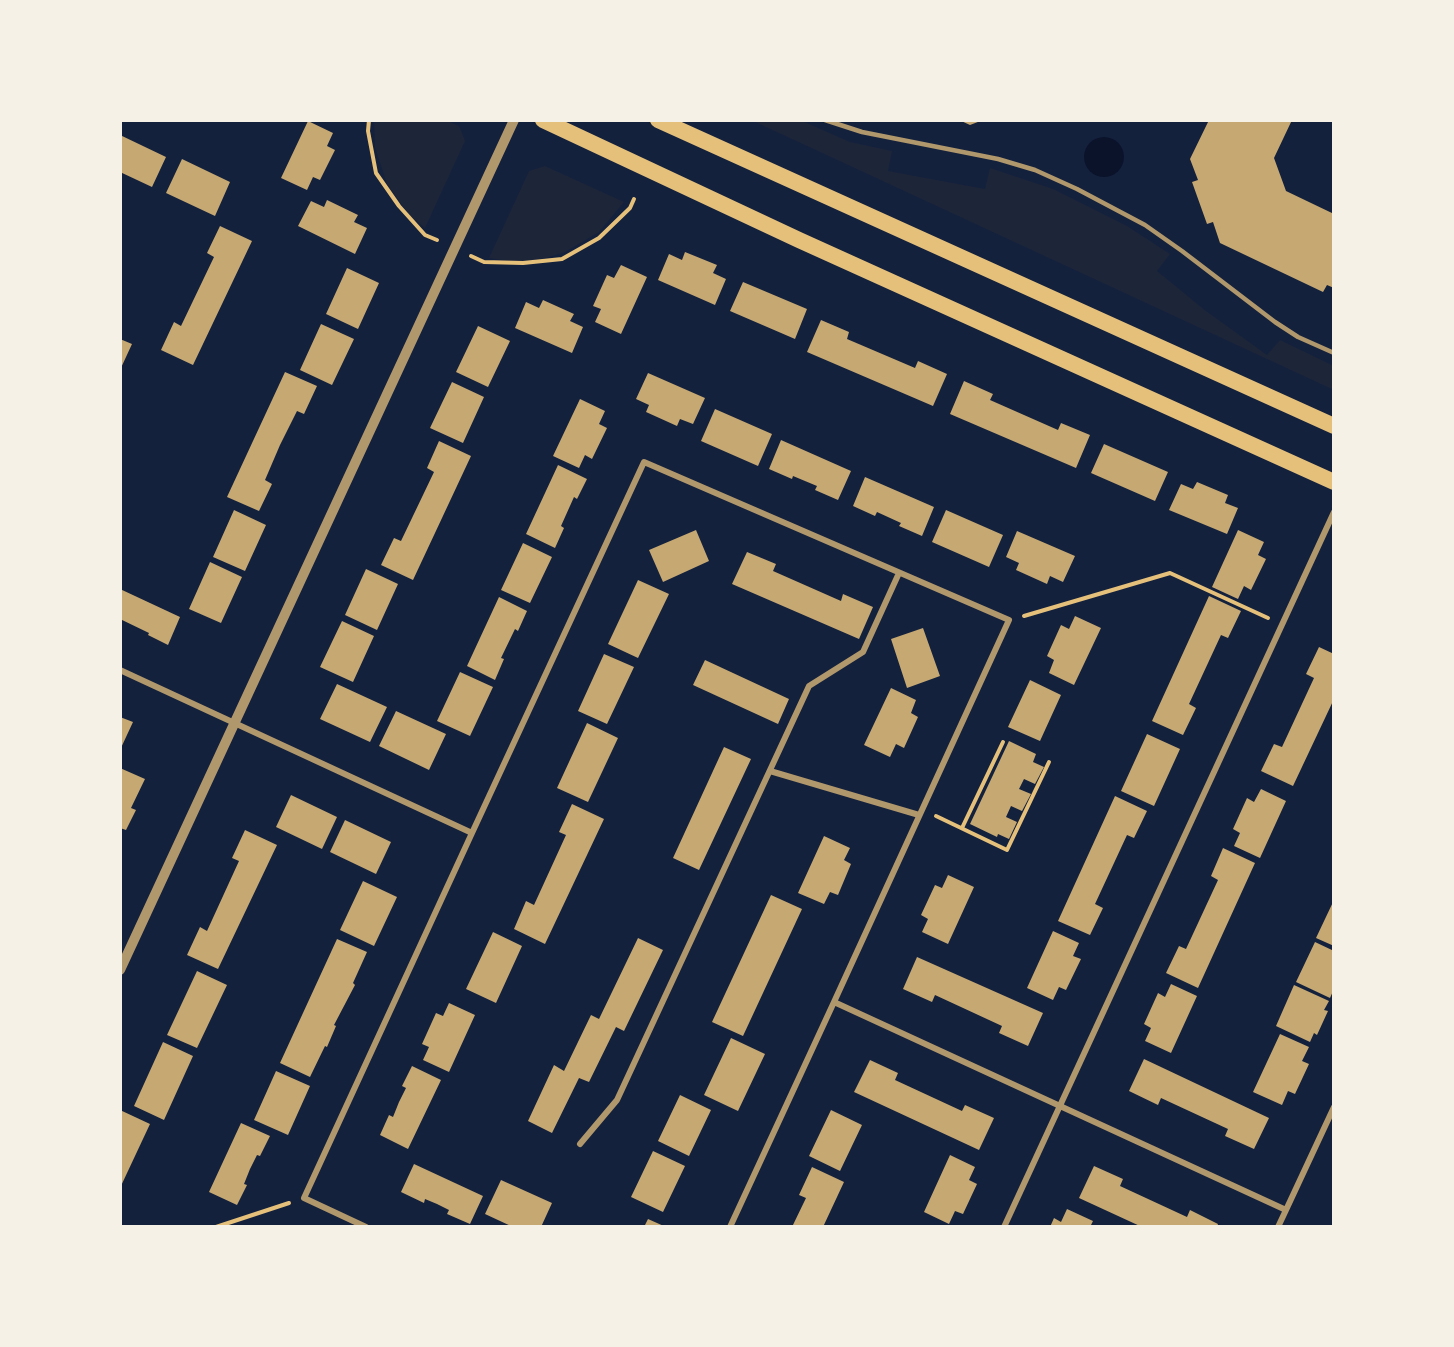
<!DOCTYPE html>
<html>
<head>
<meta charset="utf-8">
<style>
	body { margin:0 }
	#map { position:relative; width:1454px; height:1347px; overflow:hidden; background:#14213d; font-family:Lato,sans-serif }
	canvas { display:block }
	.frame { position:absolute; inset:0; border:122px solid #f6f1e7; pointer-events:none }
</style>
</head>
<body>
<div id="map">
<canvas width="1454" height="1347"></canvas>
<div class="frame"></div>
</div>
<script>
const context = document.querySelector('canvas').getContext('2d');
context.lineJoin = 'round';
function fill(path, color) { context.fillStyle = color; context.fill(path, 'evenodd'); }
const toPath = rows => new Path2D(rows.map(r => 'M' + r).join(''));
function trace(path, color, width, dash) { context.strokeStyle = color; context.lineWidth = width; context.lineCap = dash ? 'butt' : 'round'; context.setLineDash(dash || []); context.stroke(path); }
fill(toPath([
	[374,120,446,120,459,126,465,141,425,228,410,216,387,184,375,147],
	[751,120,800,120,850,142,892,151,888,171,985,189,990,168,1053,189,1127,226,1170,254,1157,271,1206,311,1267,355,1280,340,1334,366,1334,390],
	[545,166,624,202,599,232,565,252,546,258,527,261,508,261,489,258,529,171]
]), '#1d2539');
fill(toPath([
	'1084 157a20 20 0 1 1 40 0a20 20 0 1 1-40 0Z'
]), '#0b132b');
fill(toPath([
	[959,120,983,120,970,125],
	[1209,120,1292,120,1274,158,1286,191,1334,214,1334,288,1327,285,1323,292,1220,243,1213,222,1207,224,1192,182,1198,180,1190,159],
	[308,121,333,133,327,146,335,150,320,180,313,177,307,190,281,178],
	[120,135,166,157,152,187,120,172],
	[182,159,230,182,215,216,166,193],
	[327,200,358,215,354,222,367,228,355,254,298,226,311,201,324,207],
	[220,226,252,241,193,365,161,350,174,322,181,326,214,257,207,253],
	[685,252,717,265,713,273,726,279,715,305,658,280,669,254,682,260],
	[621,265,647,277,621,334,595,322,601,309,593,306,607,275,614,278],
	[347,268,379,283,358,329,326,314],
	[743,282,807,309,795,339,730,311],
	[543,300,574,314,570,321,583,327,572,353,515,328,526,302,539,308],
	[821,320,849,332,847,339,915,368,918,361,947,374,933,406,807,352],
	[321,324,354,339,332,385,300,370],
	[478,326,510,341,488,387,456,372],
	[120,339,132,344,120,370],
	[285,372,317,386,304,414,297,411,280,445,265,480,272,484,259,511,227,497],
	[648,373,705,398,693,424,680,419,677,426,646,412,649,405,636,399],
	[964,381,993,394,990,400,1058,430,1061,423,1090,435,1076,468,950,414],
	[452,382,484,397,463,443,430,428],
	[580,399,605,411,599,424,607,428,592,459,585,455,579,468,553,456],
	[715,409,772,434,758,466,701,441],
	[781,440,851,471,838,500,815,490,817,486,793,476,792,479,769,469],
	[439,441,471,456,413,580,381,565,394,538,401,541,434,472,427,468],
	[1104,444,1168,472,1155,501,1091,473],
	[558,465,587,479,577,499,574,497,561,526,564,528,555,548,526,534],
	[865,477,934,507,922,536,899,526,901,523,877,512,875,516,853,506],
	[1197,482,1228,495,1225,503,1238,508,1227,534,1169,510,1181,484,1193,489],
	[234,510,266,525,245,571,213,557],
	[946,510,1003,535,989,567,932,542],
	[696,530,709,561,663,582,649,550],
	[1238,530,1264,542,1258,555,1266,559,1251,590,1244,586,1238,599,1212,587],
	[1017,531,1075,556,1063,582,1050,576,1047,584,1016,570,1019,563,1006,557],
	[523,543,552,557,530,603,501,590],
	[747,552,776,564,773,571,841,601,843,594,873,607,859,639,732,584],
	[210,562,242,577,221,623,189,609],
	[366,569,398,584,377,630,345,615],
	[638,580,669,594,638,658,608,644],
	[120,589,180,617,168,645,148,635,149,633,120,619],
	[1209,596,1241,611,1228,638,1221,635,1189,704,1196,708,1183,735,1152,721],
	[499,597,527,611,518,631,515,629,501,658,504,659,495,680,467,666],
	[1075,616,1101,628,1074,685,1049,673,1054,660,1047,656,1061,625,1069,629],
	[342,621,374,636,353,682,320,667],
	[923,628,940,676,907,688,891,639],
	[1319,647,1334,654,1334,699,1293,786,1261,771,1274,744,1282,747,1314,678,1306,674],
	[604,654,634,667,607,724,578,711],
	[705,660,789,699,778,724,693,685],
	[460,672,493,687,470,736,437,721],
	[1030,680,1061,695,1040,741,1008,727],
	[337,684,387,707,370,742,320,719],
	[891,688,916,700,911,713,918,717,904,748,896,744,890,757,864,745],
	[396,711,446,734,429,770,379,746],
	[120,717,133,722,120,750],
	[587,723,618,738,588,802,557,788],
	[1147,734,1180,749,1154,806,1121,791],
	[1009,741,1036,754,1033,762,1044,767,1035,784,1024,779,1019,789,1031,794,1022,811,1011,806,1006,817,1017,822,1009,839,998,834,997,837,970,824],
	[724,747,751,759,699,870,673,858],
	[120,768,145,779,131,808,136,810,126,830,120,828],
	[1261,789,1286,801,1260,858,1234,846,1240,833,1233,829,1247,798,1254,802],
	[291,795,337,817,322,849,276,827],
	[1115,796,1147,811,1134,838,1127,835,1095,904,1103,908,1090,935,1058,921],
	[572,804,604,819,545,944,514,929,526,901,534,905,566,835,559,832],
	[345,820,391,842,376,874,330,852],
	[245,830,277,845,218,969,187,955,200,927,207,931,239,861,232,858],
	[824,836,850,848,844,860,851,864,838,895,830,892,824,904,798,893],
	[1223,848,1255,863,1198,988,1166,973,1179,946,1186,949,1218,880,1211,876],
	[948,875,974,887,948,944,922,932,928,919,921,915,935,885,942,888],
	[363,881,397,897,374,946,340,930],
	[771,895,802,909,743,1036,712,1022],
	[1334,900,1334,946,1316,938],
	[1053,931,1079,943,1073,956,1081,959,1066,990,1059,987,1053,1000,1027,988],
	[493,932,522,946,496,1003,466,989],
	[638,938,663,950,624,1031,616,1027,589,1082,579,1078,552,1133,528,1121,554,1065,564,1071,591,1015,599,1019],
	[337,939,367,952,353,983,355,985,334,1025,336,1026,327,1047,325,1046,310,1077,280,1063],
	[1315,942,1334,951,1334,989,1330,998,1296,982],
	[917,957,1043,1013,1028,1046,999,1033,1002,1026,935,995,932,1002,903,989],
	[197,971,227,985,197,1048,167,1035],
	[1171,984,1197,996,1171,1053,1145,1041,1151,1028,1144,1024,1158,993,1165,997],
	[1294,985,1329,1001,1324,1010,1328,1011,1317,1035,1314,1033,1310,1042,1276,1026],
	[449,1003,475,1015,449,1072,423,1060,429,1047,422,1044,436,1013,443,1016],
	[1280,1034,1309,1047,1302,1061,1309,1064,1295,1094,1288,1091,1282,1105,1253,1092],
	[731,1038,765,1054,738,1111,704,1095],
	[163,1042,193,1056,164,1120,134,1106],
	[1144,1059,1269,1118,1254,1149,1225,1136,1228,1129,1161,1098,1158,1105,1129,1091],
	[870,1060,898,1073,895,1080,962,1111,965,1105,994,1118,979,1150,854,1092],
	[412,1066,441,1080,408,1149,380,1135,389,1115,393,1117,399,1102,406,1088,402,1086],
	[276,1071,310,1086,288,1135,254,1120],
	[680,1095,711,1110,689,1156,658,1141],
	[120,1110,150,1124,120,1188],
	[831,1110,862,1125,840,1171,809,1156],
	[241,1123,270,1136,260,1156,257,1155,250,1169,244,1184,247,1185,237,1205,209,1192],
	[653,1151,685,1166,663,1212,631,1197],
	[950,1155,975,1167,969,1180,977,1184,963,1214,955,1211,949,1224,924,1212],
	[414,1164,483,1196,470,1224,447,1214,449,1210,437,1204,425,1199,424,1203,401,1192],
	[1094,1166,1123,1179,1120,1186,1187,1217,1190,1210,1218,1224,1217,1227,1142,1227,1079,1198],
	[812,1167,844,1182,823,1227,792,1227,806,1198,799,1195],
	[501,1180,552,1203,541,1227,513,1227,485,1214],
	[1067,1209,1093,1221,1090,1227,1050,1227,1054,1218,1061,1222],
	[648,1219,666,1227,644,1227]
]), '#c6a872');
trace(toPath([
	[369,120,368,131,376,173,399,206,425,235,437,240],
	[471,256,484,262,523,263,562,259,599,238,630,208,634,199],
	[1024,616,1170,573,1268,618],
	[936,816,1007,850,1049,762],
	[962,828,1003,742],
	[216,1227,289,1203]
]), '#e5c07b', 4);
trace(toPath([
	[825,120,862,132,998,159,1035,170,1077,189,1145,225,1182,251,1275,322,1298,337,1334,353]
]), '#b1986c', 4.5);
trace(toPath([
	[120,670,472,833,304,1198,366,1227],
	[770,771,919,815],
	[472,833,644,462,1009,620,834,1002],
	[580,1144,617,1100,809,686,863,652,899,573],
	[1286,1210,1334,1107],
	[730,1227,834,1002,1286,1210,1278,1227],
	[1004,1227,1334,512]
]), '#b1986c', 6);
trace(toPath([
	[120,970,514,120]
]), '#b1986c', 10);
trace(toPath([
	[543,120,799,240,1334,482],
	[658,120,1334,426]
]), '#e5c07b', 16);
</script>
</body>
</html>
